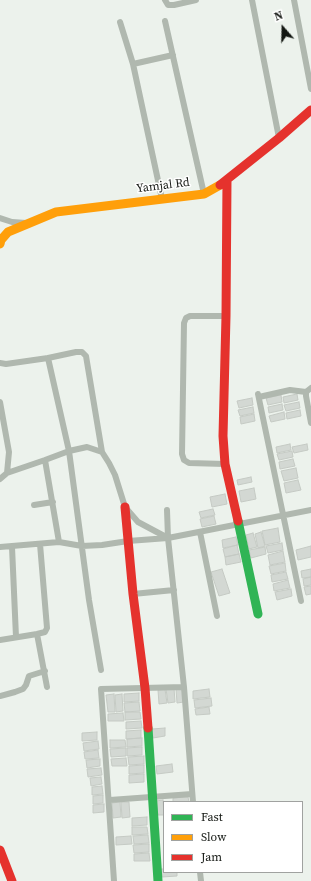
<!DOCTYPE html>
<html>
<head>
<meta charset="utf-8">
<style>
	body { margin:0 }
	#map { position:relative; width:311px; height:881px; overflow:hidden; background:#ecf2ec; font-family:"Source Serif 4",serif }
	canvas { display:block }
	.legend { position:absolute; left:163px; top:801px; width:140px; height:72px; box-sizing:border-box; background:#fff; border:1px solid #a0a2a0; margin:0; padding:5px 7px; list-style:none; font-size:12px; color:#121611 }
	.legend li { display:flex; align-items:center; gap:8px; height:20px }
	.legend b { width:20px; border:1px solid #a0a2a0 }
	.north { position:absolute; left:263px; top:8px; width:40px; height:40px; -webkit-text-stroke:3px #fff; paint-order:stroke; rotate:340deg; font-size:11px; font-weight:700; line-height:16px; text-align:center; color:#121611 }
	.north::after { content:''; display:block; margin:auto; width:14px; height:18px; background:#121611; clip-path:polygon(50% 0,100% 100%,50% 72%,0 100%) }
</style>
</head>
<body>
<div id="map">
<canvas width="311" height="881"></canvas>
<ul class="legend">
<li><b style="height:5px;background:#30b455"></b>Fast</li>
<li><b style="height:5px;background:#ff9f0a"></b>Slow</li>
<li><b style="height:5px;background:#e5322d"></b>Jam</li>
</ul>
<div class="north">N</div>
</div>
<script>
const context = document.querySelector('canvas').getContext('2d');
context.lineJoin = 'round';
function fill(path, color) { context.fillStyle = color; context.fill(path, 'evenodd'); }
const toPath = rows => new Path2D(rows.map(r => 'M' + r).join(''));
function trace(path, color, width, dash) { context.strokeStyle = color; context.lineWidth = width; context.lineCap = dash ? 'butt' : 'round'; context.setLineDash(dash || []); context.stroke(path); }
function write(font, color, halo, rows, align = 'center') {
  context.font = font + ' "Source Serif 4",serif'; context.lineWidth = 3; context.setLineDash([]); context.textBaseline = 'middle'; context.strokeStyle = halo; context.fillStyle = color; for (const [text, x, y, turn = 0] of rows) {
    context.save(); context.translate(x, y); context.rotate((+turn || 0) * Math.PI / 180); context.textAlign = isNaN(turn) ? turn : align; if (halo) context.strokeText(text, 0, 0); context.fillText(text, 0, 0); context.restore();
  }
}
const building = toPath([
	[297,394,298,400,284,403,283,397,297,394],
	[281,395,282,402,268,405,266,398,281,395],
	[252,398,253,405,239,408,237,401,252,398],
	[299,402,300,408,286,411,284,405,299,402],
	[282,404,283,410,269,413,268,407,282,404],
	[253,407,254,413,240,416,238,410,253,407],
	[300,410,301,416,287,419,286,413,300,410],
	[284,412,285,419,271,422,269,416,284,412],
	[254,414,255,421,241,424,240,417,254,414],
	[290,444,291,450,277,453,276,447,290,444],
	[307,444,308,450,294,453,292,447,307,444],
	[292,451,293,457,279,460,277,454,292,451],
	[293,459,295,466,280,469,279,462,293,459],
	[296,468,298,478,284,481,281,471,296,468],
	[251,477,252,482,238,485,237,480,251,477],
	[298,480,301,490,286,493,284,483,298,480],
	[254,488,256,499,241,502,239,491,254,488],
	[225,494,227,504,212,507,210,497,225,494],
	[213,509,215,515,201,518,199,512,213,509],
	[214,516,216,524,202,527,200,519,214,516],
	[278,528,280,542,265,545,262,531,278,528],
	[261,532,265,546,258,548,255,534,261,532],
	[253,533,257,547,249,549,246,535,253,533],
	[236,537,238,545,223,548,222,540,236,537],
	[282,543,283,550,268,553,266,546,282,543],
	[237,545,239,554,225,557,223,549,237,545],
	[311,546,311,557,298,560,296,550,311,546],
	[265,547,266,554,251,558,249,550,265,547],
	[283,551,285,562,270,565,268,555,283,551],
	[239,554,241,562,226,565,225,557,239,554],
	[285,563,286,571,271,574,269,566,285,563],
	[222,569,230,593,219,596,211,572,222,569],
	[311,569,311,577,302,578,301,571,311,569],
	[286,572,288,579,272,582,271,575,286,572],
	[311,577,311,585,304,586,303,579,311,577],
	[288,580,290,588,274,591,273,584,288,580],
	[311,586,311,594,306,595,304,587,311,586],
	[291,589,292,596,277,600,275,592,291,589],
	[174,688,175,702,168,703,166,689,174,688],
	[183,688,184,702,177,703,176,689,183,688],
	[165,689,167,703,159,704,158,690,165,689],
	[209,689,210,697,193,699,193,691,209,689],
	[139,693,139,701,124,702,124,694,139,693],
	[114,694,115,712,108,712,106,695,114,694],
	[122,694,123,711,116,712,115,695,122,694],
	[211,698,212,706,195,708,194,700,211,698],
	[139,702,140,711,125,712,124,703,139,702],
	[209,707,210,714,196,715,195,709,209,707],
	[125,712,140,712,141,719,125,720,125,712],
	[123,713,124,721,108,721,108,714,123,713],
	[141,721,142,728,126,729,126,722,141,721],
	[165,728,165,736,153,738,152,729,165,728],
	[141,730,141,738,126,739,126,731,141,730],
	[97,732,97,740,82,741,82,733,97,732],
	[142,738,142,746,127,747,127,739,142,738],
	[110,740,125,740,126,747,110,748,110,740],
	[98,741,99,749,84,751,83,743,98,741],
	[142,747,142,755,127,756,127,748,142,747],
	[126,748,126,756,111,757,110,749,126,748],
	[98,750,99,758,85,759,84,752,98,750],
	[144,756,144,764,129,765,128,757,144,756],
	[126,758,127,766,112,766,111,759,126,758],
	[100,759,100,766,87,768,86,760,100,759],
	[172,764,173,772,157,774,156,766,172,764],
	[144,765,144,773,129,774,129,766,144,765],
	[101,768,102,775,88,777,87,769,101,768],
	[144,774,144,782,129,783,129,775,144,774],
	[101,777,102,784,91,786,90,778,101,777],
	[102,786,103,794,92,795,92,787,102,786],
	[103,795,103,803,93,804,93,796,103,795],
	[188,797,189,802,173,802,173,798,188,797],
	[163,800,164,815,158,815,156,801,163,800],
	[120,802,121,817,113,818,112,803,120,802],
	[121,802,129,802,130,817,122,818,121,802],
	[104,804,104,812,93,813,93,805,104,804],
	[147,817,147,825,132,826,132,818,147,817],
	[132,827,147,827,148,834,132,835,132,827],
	[148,835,149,843,134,844,133,836,148,835],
	[131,836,132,844,116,845,116,837,131,836],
	[149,844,149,852,134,853,133,845,149,844],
	[149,853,150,861,134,861,134,854,149,853],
	[161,869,164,869,164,872,177,872,177,876,162,877,161,869]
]);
fill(building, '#d3d8d3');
trace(building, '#c5cac4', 1);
trace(toPath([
	[165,0,168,5,174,5,196,0],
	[252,0,279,138],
	[294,0,311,89],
	[165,21,204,194],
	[120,22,133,64,162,199],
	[133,64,173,55],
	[0,218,12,222,26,223],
	[48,358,69,451,89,600,101,670],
	[0,363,6,364,48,358,76,352,82,352,86,356,102,452],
	[311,388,306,392,306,396,311,423],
	[258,394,301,601],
	[259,397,290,390,306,392],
	[0,402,9,452,7,473,0,479],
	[45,460,59,542],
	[225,464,189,463,184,460,182,454,184,323,186,318,190,316,226,316],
	[7,473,45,460,69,451,87,447,102,452,109,463,115,475,125,507,138,522,168,538],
	[34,505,53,502],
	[167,510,168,538,184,687,193,802],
	[200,532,217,616],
	[0,547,59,542,82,546,102,545,128,541,168,538,311,510],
	[12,547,16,637],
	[133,594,174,590],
	[37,634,47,687],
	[0,640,37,634,45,632,47,628,40,544],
	[0,696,15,692,23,689,26,685,29,676,45,671],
	[110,800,192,794],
	[200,872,201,881],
	[114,881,101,689,184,687]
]), '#b0b8af', 6);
trace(toPath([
	[238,521,258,614],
	[148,728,158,881]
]), '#30b455', 9);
trace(toPath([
	[0,244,1,240,8,232,56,212,204,194,220,185]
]), '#ff9f0a', 9);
trace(toPath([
	[227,180,226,316,223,436,225,464,238,521],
	[220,185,279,138,311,110],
	[125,507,133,594,145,688,148,728],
	[0,850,12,881]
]), '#e5322d', 9);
write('12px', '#121611', '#fff', [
	["Yamjal Rd",163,186,-7]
]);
</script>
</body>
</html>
